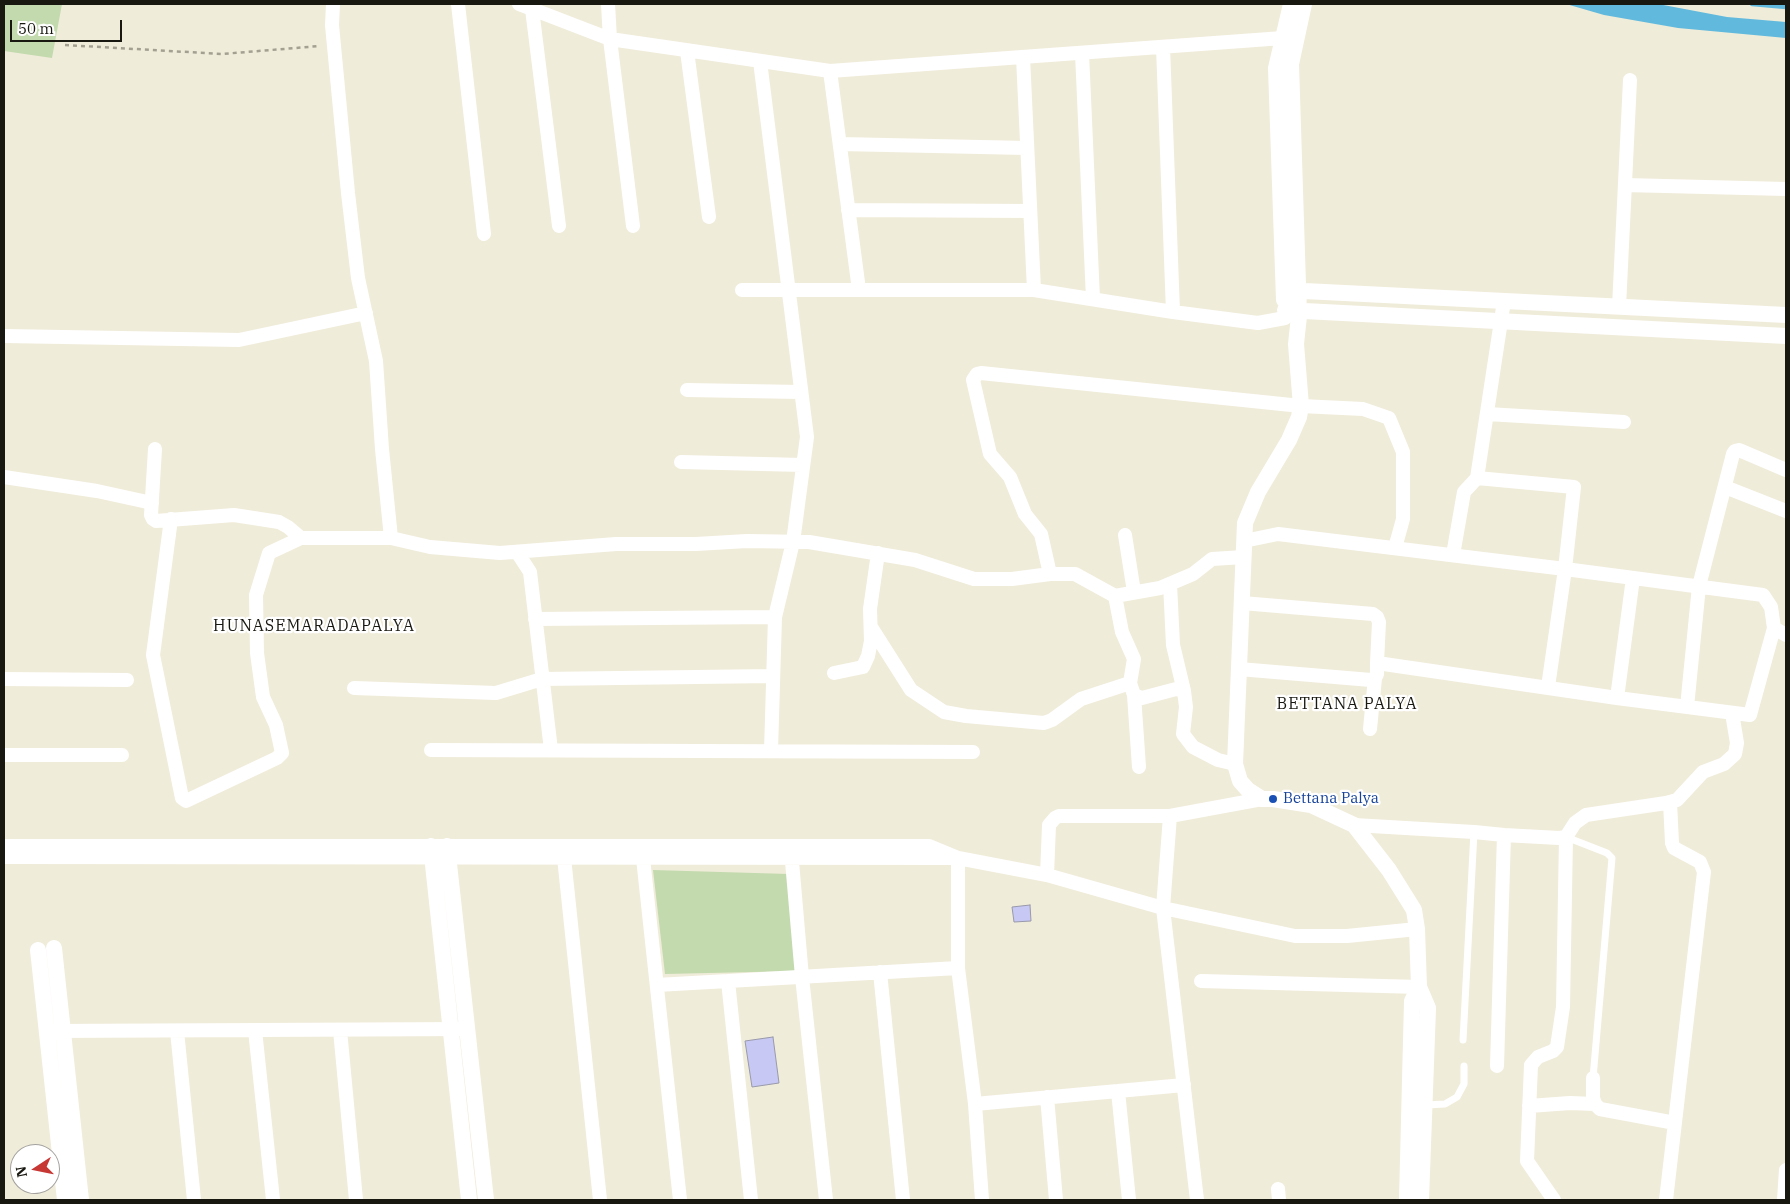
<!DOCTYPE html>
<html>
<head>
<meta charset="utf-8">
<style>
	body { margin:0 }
	#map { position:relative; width:1790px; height:1204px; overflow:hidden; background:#f0ecda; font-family:"IBM Plex Serif",serif }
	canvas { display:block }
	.frame { position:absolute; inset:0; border:5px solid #181710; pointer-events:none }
	.north { position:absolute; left:10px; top:1144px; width:50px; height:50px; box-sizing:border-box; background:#fff; border:1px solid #a3a29f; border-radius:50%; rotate:259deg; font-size:14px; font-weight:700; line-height:20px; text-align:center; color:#181710 }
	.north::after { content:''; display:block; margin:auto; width:18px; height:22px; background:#c73835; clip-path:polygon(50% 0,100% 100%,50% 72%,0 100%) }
	.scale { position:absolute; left:10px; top:20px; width:112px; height:22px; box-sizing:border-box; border:2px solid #181710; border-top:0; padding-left:6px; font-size:15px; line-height:18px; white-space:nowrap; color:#181710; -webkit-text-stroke:4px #fff; paint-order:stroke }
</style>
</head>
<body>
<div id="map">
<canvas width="1790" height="1204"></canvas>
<div class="frame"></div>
<div class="north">N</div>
<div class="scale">50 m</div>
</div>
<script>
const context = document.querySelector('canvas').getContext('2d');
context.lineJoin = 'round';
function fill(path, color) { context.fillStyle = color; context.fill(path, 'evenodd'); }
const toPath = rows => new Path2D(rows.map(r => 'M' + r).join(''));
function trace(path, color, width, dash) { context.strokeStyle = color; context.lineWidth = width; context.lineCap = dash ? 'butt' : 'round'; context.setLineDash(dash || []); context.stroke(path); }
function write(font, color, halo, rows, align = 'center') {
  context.font = font + ' "IBM Plex Serif",serif'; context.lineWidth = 4.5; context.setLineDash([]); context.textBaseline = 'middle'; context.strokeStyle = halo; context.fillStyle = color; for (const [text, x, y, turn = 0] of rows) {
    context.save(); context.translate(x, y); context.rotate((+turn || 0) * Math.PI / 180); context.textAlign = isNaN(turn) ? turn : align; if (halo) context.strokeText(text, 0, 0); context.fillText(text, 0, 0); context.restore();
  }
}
fill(toPath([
	[4,4,62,4,52,58,4,51],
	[653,870,789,874,797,971,665,974]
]), '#c3daae');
fill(toPath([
	[1566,4,1658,4,1727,17,1786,22,1786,38,1678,28,1604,15]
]), '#61badd');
trace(toPath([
	[1752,4,1786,7]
]), '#61badd', 4.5);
const building = toPath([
	[1030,905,1031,921,1014,922,1012,907,1030,905],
	[773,1037,779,1083,752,1087,745,1041,773,1037]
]);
fill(building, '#c7c8f3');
trace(building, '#9899aa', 1);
trace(toPath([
	[65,45,222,54,320,46]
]), '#a3a092', 2.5, [4, 4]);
trace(toPath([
	[1566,837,1607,853,1612,858,1593,1078],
	[1463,1040,1474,832],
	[1426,1105,1445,1104,1457,1097,1464,1084,1464,1066]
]), '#fff', 7);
trace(toPath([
	[333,4,332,25,348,193,358,278,376,361,382,449,391,538],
	[458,4,484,234],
	[519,4,610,39,830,71,1283,38],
	[608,4,610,39,633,226],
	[532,9,559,226],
	[1163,47,1173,312],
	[687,51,709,217],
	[1082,53,1093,299],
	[1023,57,1034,290],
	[760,61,807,437,793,542,775,617,771,751],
	[830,71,859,290],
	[840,144,1027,148],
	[1625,185,1786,189],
	[848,210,1030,211],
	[742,290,1034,290,1173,312,1258,323,1285,318],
	[1619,307,1630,80],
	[4,336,239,340,366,313],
	[687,390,801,392],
	[1487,414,1624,422],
	[155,449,151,515,153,519,156,521,234,515,279,522,288,527,301,538],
	[681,462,803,465],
	[4,477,97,491,152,503],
	[1477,478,1574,487,1565,569,1548,687],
	[1725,487,1786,511],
	[171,519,153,655,182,798,186,801,277,758,282,753,276,725,263,697,257,653,256,595,269,553,301,538,391,538,430,547,500,553,616,544,696,544,747,541,809,542,915,560,974,579,1012,579,1050,574,1075,574,1115,596,1160,588,1193,574,1212,559,1244,557],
	[1125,535,1134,592],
	[1244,541,1278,534,1565,569,1763,595,1771,607,1774,628,1786,635],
	[517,552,530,572,551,750],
	[1453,555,1464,492,1477,478,1504,301],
	[1050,574,1041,534,1025,514,1010,477,990,454,973,380,977,374,981,373,1301,406,1363,409,1389,418,1403,452,1403,519,1395,548],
	[1170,584,1173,645,1184,691],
	[1115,596,1122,632,1134,659,1130,683,1134,695,1142,698,1176,689,1184,691,1186,707,1183,734,1193,747,1218,760,1235,764],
	[1242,603,1373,614,1377,617,1379,622,1377,663],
	[535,619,775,617],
	[871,627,911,690,944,712,966,716,1044,723,1052,720,1081,699,1130,683],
	[1239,669,1371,680,1375,678,1377,674,1377,663,1617,698,1750,715,1774,628],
	[834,673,863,667,868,656,871,641,870,609,878,553],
	[4,679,127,680],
	[354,688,496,693,542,679,773,676],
	[1134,695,1139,767],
	[1617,698,1633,578],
	[1687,707,1699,586,1733,454,1735,451,1739,450,1786,470],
	[1370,729,1375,678],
	[431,750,973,752],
	[4,755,122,755],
	[1170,816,1163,908,1197,1200],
	[1354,825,1474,832,1504,835,1559,838,1566,837,1575,823,1586,815,1666,803,1677,800,1703,772,1724,764,1735,754,1737,743,1732,713],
	[4,846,929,846,958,858,1047,875,1163,908,1295,936,1347,936,1417,929],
	[563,848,600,1200],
	[642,849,680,1200],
	[791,850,802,977,826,1200],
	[4,857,950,858],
	[958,858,958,968,975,1104,982,1200],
	[1047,875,1049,825,1055,818,1059,816,1170,816,1262,799],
	[880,972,903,1200],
	[728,981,751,1200],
	[1201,981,1419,987],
	[657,985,958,968],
	[255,1030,273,1200],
	[340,1030,356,1200],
	[52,1031,467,1029],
	[177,1031,194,1200],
	[1497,1066,1504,835],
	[1593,1078,1593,1098,1595,1104,1600,1109,1675,1123],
	[1118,1091,1129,1200],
	[1047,1097,1056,1200],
	[975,1104,1184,1085],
	[1529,1106,1570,1103,1595,1104],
	[1278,1189,1279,1200],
	[1554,1200,1527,1161,1531,1065,1538,1057,1553,1051,1557,1047,1563,1007,1566,837],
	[1666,1200,1704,872,1700,862,1674,848,1672,843,1670,802],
	[1784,1200,1786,1170]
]), '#fff', 14);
trace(toPath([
	[1304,4,1291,64,1299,316,1296,344,1301,406,1299,417,1289,440,1258,492,1245,523,1235,764,1240,781,1248,790,1262,799,1273,799,1311,805,1354,825,1389,870,1414,910,1417,929,1419,987,1428,1008,1421,1200],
	[1284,290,1786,315],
	[1284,300,1276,68,1291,4],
	[1285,310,1786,336],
	[431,846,469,1200],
	[447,846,486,1200],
	[54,948,81,1200],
	[38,950,65,1200],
	[1407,1200,1412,1001,1419,987]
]), '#fff', 16);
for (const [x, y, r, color] of [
	[1273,799,5,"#1a4fb4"]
]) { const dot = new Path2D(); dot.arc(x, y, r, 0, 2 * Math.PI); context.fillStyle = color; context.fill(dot); trace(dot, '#fff', 2); }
write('15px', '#164399', '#fff', [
	["Bettana Palya",1283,799]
], 'left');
context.letterSpacing = '1px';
write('16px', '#181710', '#fff', [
	["HUNASEMARADAPALYA",314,626],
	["BETTANA PALYA",1347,704]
]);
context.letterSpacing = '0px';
</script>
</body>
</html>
